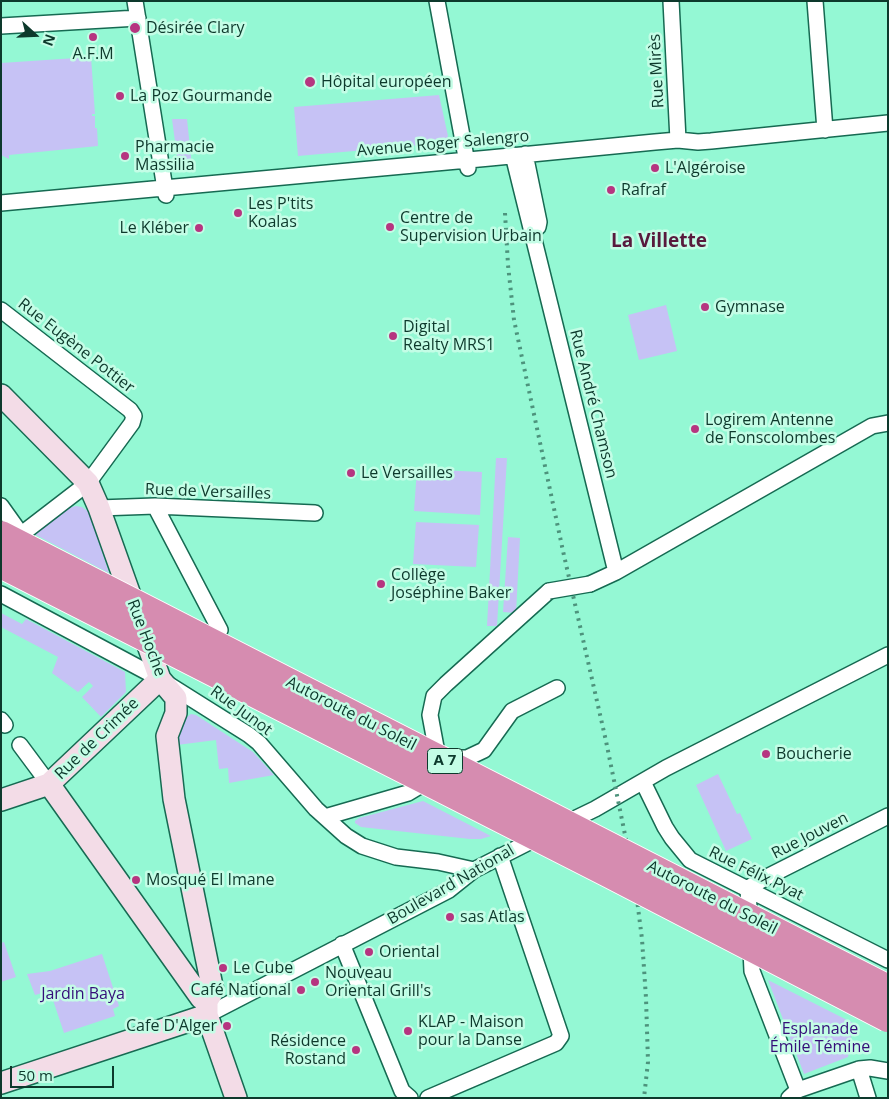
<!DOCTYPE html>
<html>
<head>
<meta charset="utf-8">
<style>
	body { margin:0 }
	#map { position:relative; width:889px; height:1099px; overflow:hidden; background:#94f8d4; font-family:"Open Sans",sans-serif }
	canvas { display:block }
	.frame { position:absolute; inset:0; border:2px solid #0d392c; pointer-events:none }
	.north { position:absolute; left:10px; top:10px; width:50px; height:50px; -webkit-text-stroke:4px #c4fde6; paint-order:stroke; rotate:110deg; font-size:14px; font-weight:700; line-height:20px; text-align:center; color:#0d392c }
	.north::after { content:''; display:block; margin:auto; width:18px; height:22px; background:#0d392c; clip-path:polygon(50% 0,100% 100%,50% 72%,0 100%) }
	.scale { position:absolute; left:10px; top:1066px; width:104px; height:22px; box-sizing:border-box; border:2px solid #0d392c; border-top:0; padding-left:6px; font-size:15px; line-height:18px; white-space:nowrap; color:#0d392c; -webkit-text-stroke:4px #c4fde6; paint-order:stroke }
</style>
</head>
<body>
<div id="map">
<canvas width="889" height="1099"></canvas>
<div class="frame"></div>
<div class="north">N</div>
<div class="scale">50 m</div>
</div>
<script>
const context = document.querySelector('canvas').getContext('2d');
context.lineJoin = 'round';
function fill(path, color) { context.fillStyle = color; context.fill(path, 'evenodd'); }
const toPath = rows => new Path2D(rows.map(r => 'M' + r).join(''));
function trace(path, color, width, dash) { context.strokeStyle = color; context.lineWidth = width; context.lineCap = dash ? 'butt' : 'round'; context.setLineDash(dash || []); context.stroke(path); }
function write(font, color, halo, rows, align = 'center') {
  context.font = font + ' "Open Sans",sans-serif'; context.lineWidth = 5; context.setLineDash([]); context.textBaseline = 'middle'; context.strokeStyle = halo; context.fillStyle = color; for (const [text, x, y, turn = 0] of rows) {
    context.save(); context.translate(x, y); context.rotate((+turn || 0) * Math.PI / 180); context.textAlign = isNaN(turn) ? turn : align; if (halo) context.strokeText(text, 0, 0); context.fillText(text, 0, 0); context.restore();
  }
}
fill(toPath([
	[91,57,95,114,92,114,92,116,95,116,95,128,97,128,98,146,9,155,9,159,1,155,1,63],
	[439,95,448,136,444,143,298,156,294,107],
	[172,119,187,119,192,167,185,167,178,164],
	[666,305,677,351,639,360,628,315],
	[496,458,507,458,497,626,487,626],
	[417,469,482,472,480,515,414,511],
	[76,506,82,507,89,512,109,573,36,535,36,530,69,508],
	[416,522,479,525,476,567,413,564],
	[508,537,520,538,516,613,503,612],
	[1,613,22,624,26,619,125,672,126,692,101,717,82,697,93,686,89,682,78,692,52,673,58,657,1,627],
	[191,714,196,715,253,752,274,775,229,783,228,768,219,769,216,740,177,745,179,733,187,717],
	[718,774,737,814,740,813,752,839,726,851,696,785],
	[423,801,491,836,481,839,470,839,361,827,355,823,355,821,359,818],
	[4,942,16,977,1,982,1,943],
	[102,954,119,1006,113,1009,115,1016,64,1033,50,991,35,995,27,974,50,971],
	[768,980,853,1023,848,1057,804,1074]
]), '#c6c2f5');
const street = toPath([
	[135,1,166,195],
	[437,1,468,168],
	[671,1,678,140],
	[815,1,825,130],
	[1,26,138,18],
	[525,154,539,222,538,227],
	[513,155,616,572],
	[1,203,490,158,655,142,678,140,698,142,711,141,888,123],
	[1,310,130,410,134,416,132,423,88,483,10,543],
	[1,506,21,534],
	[155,506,220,630],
	[99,508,155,506,315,513],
	[590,584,616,572,872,426,888,423],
	[1,594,160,679,249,735,259,743,316,809,346,836,362,846,396,857,438,862,474,870],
	[1,720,5,725],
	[20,745,49,784],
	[446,758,467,758,484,750,512,711,557,688],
	[643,782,665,827,672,838,690,860,888,960],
	[325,817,408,793,428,781,438,758,430,715,434,696,446,684,549,591],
	[564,824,595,809,666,768,888,655],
	[342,944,402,1091,410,1098],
	[207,1015,449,890,474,870,541,836],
	[859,1069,868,1098],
	[798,1090,752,971,748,888,767,877,888,816],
	[428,1098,556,1043,561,1036,500,856],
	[789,1098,798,1090,859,1069,870,1068,888,1071]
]);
const secondary = toPath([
	[1,395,88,483,99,508,160,679,176,698,176,713,167,736,174,799,213,991,207,1001,207,1015,236,1098],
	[49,784,196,991,201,998,207,1001],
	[1,800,49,784,160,679],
	[1,1083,207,1015]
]);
trace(street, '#166a52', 18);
trace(secondary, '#166a52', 24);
trace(street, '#fff', 15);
trace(secondary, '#f3dce7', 21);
trace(toPath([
	[505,213,508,265,514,320,563,551,606,741,635,884,642,939,646,998,648,1062,644,1098]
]), '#4d937c', 4, [2.5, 5]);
const streetBridge = toPath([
	[549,591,590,584]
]);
const highwayBridge = toPath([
	[1,535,888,989],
	[1,564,608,873,888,1018]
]);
trace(streetBridge, '#166a52', 18, []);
trace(highwayBridge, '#fff', 30, []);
trace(streetBridge, '#fff', 15);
trace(highwayBridge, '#d68cb0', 28);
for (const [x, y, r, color] of [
	[135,28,6,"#b63580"],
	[93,37,5,"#b63580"],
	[310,82,6,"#b63580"],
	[120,96,5,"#b63580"],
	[125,156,5,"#b63580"],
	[655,168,5,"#b63580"],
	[611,190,5,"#b63580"],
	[238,213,5,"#b63580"],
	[390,227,5,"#b63580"],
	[199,228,5,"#b63580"],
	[705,307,5,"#b63580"],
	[393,336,5,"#b63580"],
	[695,429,5,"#b63580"],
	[351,473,5,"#b63580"],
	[381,584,5,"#b63580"],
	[766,754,5,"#b63580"],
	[136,880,5,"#b63580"],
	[450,917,5,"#b63580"],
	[369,952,5,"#b63580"],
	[223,968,5,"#b63580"],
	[315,982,5,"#b63580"],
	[301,990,5,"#b63580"],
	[227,1026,5,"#b63580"],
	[408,1031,5,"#b63580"],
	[356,1050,5,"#b63580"]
]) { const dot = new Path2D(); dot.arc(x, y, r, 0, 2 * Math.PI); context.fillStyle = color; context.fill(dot); trace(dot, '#c4fde6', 2); }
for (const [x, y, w] of [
	[445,761,35]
]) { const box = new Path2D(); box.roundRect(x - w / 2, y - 12.5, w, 25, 4); context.fillStyle = '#c4fde6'; context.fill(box); trace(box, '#0d392c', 1); }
write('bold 15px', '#0d392c', null, [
	["A 7",445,761]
]);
write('16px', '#0d392c', '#c4fde6', [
	["Désirée Clary",146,28],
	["A.F.M",93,54,"center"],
	["Hôpital européen",321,82],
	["La Poz Gourmande",130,96],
	["Pharmacie",135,147],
	["Massilia",135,165],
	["L'Algéroise",665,168],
	["Rafraf",621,190],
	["Les P'tits",248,204],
	["Koalas",248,222],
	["Centre de",400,218],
	["Supervision Urbain",400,236],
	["Le Kléber",189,228,"right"],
	["Gymnase",715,307],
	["Digital",403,327],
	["Realty MRS1",403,345],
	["Logirem Antenne",705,420],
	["de Fonscolombes",705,438],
	["Le Versailles",361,473],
	["Collège",391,575],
	["Joséphine Baker",391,593],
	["Boucherie",776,754],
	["Mosqué El Imane",146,880],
	["sas Atlas",460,917],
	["Oriental",379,952],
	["Le Cube",233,968],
	["Nouveau",325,973],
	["Oriental Grill's",325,991],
	["Café National",291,990,"right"],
	["KLAP - Maison",418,1022],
	["pour la Danse",418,1040],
	["Cafe D'Alger",217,1026,"right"],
	["Résidence",346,1041,"right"],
	["Rostand",346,1059,"right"]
], 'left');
write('16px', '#0d392c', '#c4fde6', [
	["Rue Mirès",657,71,-93],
	["Avenue Roger Salengro",443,144,-5],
	["Rue Eugène Pottier",76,346,38],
	["Rue André Chamson",593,404,76],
	["Rue de Versailles",208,492,2],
	["Rue Hoche",146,638,69],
	["Rue Junot",241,711,36],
	["Autoroute du Soleil",351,714,27],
	["Rue de Crimée",97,739,-44],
	["Rue Jouven",810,836,-27],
	["Rue Félix Pyat",756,874,26],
	["Boulevard National",451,885,-30],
	["Autoroute du Soleil",712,898,27]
]);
write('16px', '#340e79', '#c4fde6', [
	["Jardin Baya",83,994],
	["Esplanade",820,1029],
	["Émile Témine",820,1047]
]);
write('bold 19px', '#581a3d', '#c4fde6', [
	["La Villette",659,242]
]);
</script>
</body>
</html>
